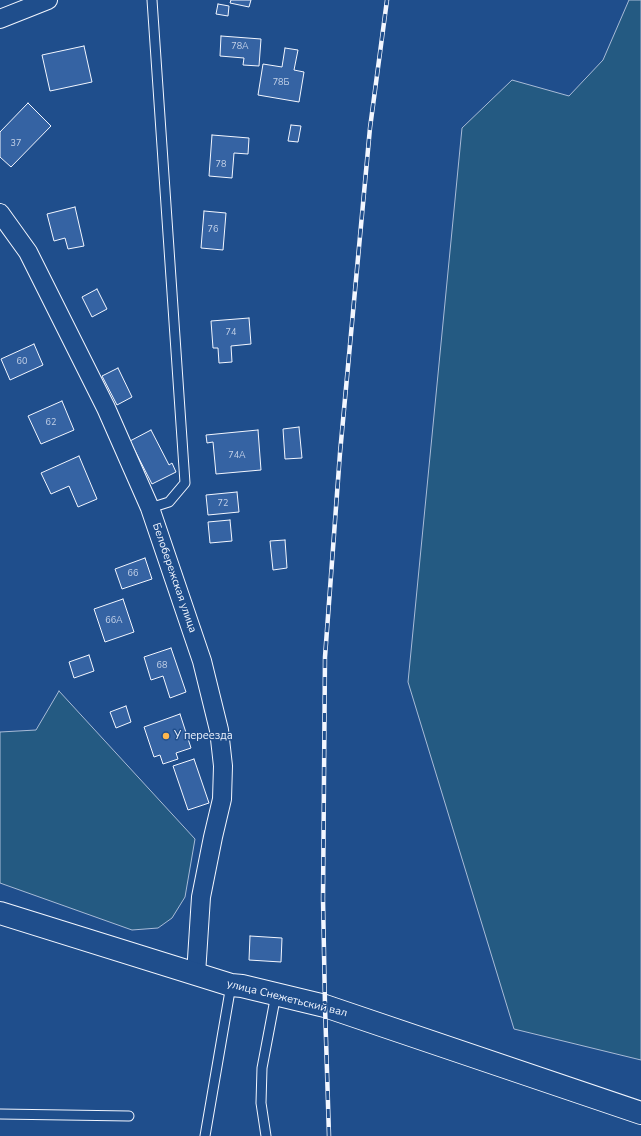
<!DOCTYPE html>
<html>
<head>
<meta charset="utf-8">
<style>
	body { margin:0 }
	canvas { display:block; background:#1f4e8c }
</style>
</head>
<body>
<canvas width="641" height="1136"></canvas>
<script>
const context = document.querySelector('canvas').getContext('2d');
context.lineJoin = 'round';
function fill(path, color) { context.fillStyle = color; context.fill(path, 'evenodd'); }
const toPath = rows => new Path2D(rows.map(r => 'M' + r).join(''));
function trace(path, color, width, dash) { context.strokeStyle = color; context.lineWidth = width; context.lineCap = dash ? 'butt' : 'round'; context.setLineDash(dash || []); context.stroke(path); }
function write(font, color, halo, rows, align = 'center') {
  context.font = font + ' "Nunito Sans",sans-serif'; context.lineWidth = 3; context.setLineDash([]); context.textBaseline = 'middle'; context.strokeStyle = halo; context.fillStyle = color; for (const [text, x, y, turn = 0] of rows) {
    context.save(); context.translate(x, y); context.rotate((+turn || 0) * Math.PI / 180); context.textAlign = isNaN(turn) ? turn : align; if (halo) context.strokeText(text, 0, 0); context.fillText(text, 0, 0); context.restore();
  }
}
const green = toPath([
	[629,0,641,0,641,1060,514,1029,408,682,462,128,512,80,569,96,603,60,629,0],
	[59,691,195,839,185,897,172,918,158,928,132,930,0,883,0,732,36,730,59,691]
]);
fill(green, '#245a82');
trace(green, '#a8bbd7', 1);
const building = toPath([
	[231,0,251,0,249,7,230,3,231,0],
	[218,4,229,6,228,16,216,14,218,4],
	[221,36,261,39,259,66,243,65,244,58,220,56,221,36],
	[84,46,92,82,50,91,42,55,84,46],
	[285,48,298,50,294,70,304,72,299,102,258,95,263,64,282,67,285,48],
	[28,103,51,126,11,167,0,157,0,132,28,103],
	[291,125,301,126,298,142,288,141,291,125],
	[212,135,249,138,248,154,234,153,232,178,209,176,212,135],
	[75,207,84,246,68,249,65,238,54,241,47,214,75,207],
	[204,211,226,213,223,250,201,248,204,211],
	[97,289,107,309,92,317,82,297,97,289],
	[249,318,251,344,231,346,232,362,219,363,218,348,213,348,211,321,249,318],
	[34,344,43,365,10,380,1,359,34,344],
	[118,368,132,397,117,405,102,376,118,368],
	[62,401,74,430,41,444,28,416,62,401],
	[299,427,302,458,285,459,283,429,299,427],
	[151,430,169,465,172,463,176,472,152,484,130,441,151,430],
	[258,430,261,470,216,474,213,442,207,443,206,435,258,430],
	[79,456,97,499,78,507,69,486,51,494,41,473,79,456],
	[237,492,239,512,208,515,206,495,237,492],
	[230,520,232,541,210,543,208,522,230,520],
	[285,540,287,568,273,570,270,541,285,540],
	[145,558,152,579,122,589,115,569,145,558],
	[123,599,134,632,105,642,94,609,123,599],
	[171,648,186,692,170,698,163,676,151,680,144,657,171,648],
	[89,655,94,671,74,678,69,662,89,655],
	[126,706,131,722,116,728,110,712,126,706],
	[180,714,191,748,176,753,178,759,163,764,160,755,154,757,144,727,180,714],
	[194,759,209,803,188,810,173,766,194,759],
	[250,936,282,938,281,962,249,960,250,936]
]);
fill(building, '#3563a3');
trace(building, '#f2f6ff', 1);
const service = toPath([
	[150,508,169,502,185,483,152,0],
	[0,1114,129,1116],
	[205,1136,231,985],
	[266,1136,261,1103,262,1068,276,994]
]);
const minor = toPath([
	[0,19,48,0],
	[0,213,28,252,106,408,150,508,202,661,219,730,223,766,222,799,213,837,201,897,196,974]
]);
const primary = toPath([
	[0,913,231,985,242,986,325,1006,641,1113]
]);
trace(service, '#f2f6ff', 11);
trace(minor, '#f2f6ff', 20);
trace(primary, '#f2f6ff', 24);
trace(service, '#1f4e8c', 9);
trace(minor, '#1f4e8c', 18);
trace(primary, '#1f4e8c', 22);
const rail = toPath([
	[329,1136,325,1006,323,899,325,657,340,453,370,128,387,0]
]);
trace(rail, '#f2f6ff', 4.5);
trace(rail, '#1f4e8c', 3, [9]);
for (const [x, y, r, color] of [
	[166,736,4,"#ffb74d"]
]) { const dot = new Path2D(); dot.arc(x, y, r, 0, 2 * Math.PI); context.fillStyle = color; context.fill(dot); trace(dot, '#1f4e8c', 1.5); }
write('9px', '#c3d1e8', null, [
	["78А",240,47],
	["78Б",281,83],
	["37",16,144],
	["78",221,165],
	["76",213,230],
	["74",231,333],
	["60",22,362],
	["62",51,423],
	["74А",237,456],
	["72",223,504],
	["66",133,574],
	["66А",114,621],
	["68",162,666]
]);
write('11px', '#f2f6ff', '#1f4e8c', [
	["Белобережская улица",174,578,71],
	["улица Снежетьский вал",287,999,14]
]);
write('11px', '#f2f6ff', '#1f4e8c', [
	["У переезда",174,736]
], 'left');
</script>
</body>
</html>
